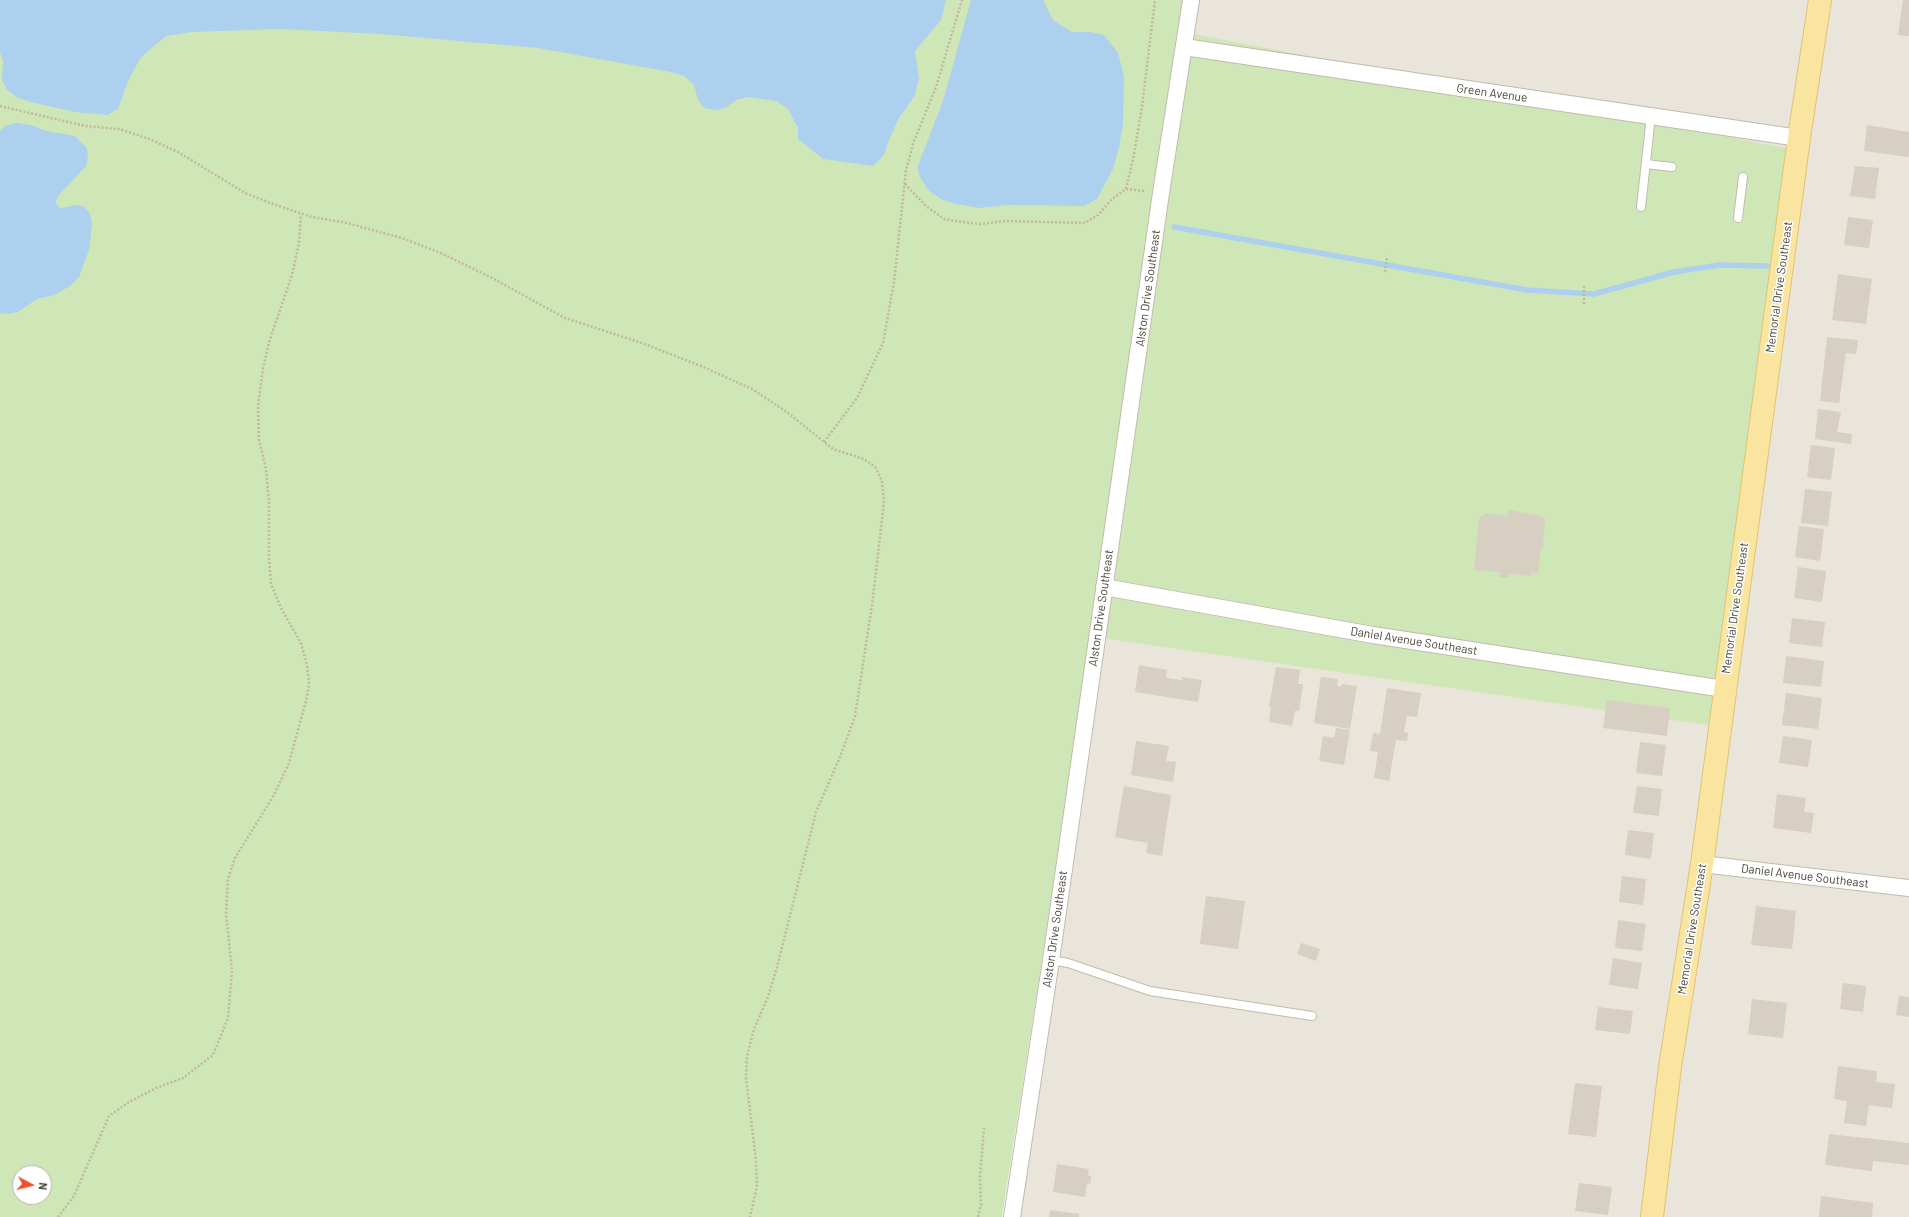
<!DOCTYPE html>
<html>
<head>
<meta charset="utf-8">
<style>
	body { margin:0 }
	#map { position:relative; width:1909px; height:1217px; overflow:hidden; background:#f5f3ec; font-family:Barlow,sans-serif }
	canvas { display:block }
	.north { position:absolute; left:12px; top:1165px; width:40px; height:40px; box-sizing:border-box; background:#fff; border:1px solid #b7b4b0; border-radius:50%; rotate:97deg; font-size:11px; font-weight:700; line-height:16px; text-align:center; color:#4a4439 }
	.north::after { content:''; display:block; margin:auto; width:14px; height:18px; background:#f14f27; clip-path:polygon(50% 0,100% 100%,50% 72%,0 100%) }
</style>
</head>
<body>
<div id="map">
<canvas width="1909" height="1217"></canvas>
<div class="north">N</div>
</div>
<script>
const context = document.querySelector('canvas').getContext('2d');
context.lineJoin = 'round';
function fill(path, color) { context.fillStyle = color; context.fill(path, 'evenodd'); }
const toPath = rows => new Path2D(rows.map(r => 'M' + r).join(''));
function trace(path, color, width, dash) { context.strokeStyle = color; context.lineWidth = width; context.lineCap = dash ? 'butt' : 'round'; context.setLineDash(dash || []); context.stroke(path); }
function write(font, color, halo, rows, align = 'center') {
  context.font = font + ' Barlow,sans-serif'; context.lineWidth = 3; context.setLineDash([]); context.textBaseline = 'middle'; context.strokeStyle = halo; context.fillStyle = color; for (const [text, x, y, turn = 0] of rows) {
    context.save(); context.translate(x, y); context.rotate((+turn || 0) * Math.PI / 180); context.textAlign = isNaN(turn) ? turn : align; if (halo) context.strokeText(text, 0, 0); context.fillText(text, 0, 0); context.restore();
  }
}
fill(toPath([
	[1193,0,1909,0,1909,1217,1007,1217]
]), '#e9e5da');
fill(toPath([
	[0,0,1191,0,1002,1217,0,1217],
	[20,1173,44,1173,44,1197,20,1197],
	[1188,33,1807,152,1729,728,1094,637]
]), '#cfe7b7');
fill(toPath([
	[0,0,946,0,941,20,915,51,919,79,914,97,899,118,889,140,884,155,873,166,823,159,798,139,798,128,788,109,776,101,748,97,736,100,725,108,715,110,704,108,698,100,694,85,684,76,671,72,538,48,380,34,281,29,191,32,166,36,141,57,128,81,118,109,107,115,75,112,35,103,18,98,7,90,2,80,3,60,0,53],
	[971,0,1043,0,1053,20,1072,32,1090,32,1104,35,1118,53,1124,76,1123,123,1119,148,1113,169,1097,199,1084,206,1009,205,980,208,955,204,941,199,929,191,921,179,917,168,943,101],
	[16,123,31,125,47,131,75,136,87,148,88,158,86,166,58,196,55,203,61,208,78,205,84,207,90,214,92,224,89,250,79,277,70,286,54,295,37,299,18,312,5,314,0,313,0,131,5,126]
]), '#acd0ee');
trace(toPath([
	[1174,227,1527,290,1594,294,1674,272,1719,265,1767,266]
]), '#acd0ee', 5.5);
fill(toPath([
	[1903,0,1909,0,1909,36,1898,35],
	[1867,125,1909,132,1909,157,1864,151],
	[1855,166,1879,168,1875,199,1850,196],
	[1848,217,1873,220,1869,248,1844,245],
	[1838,274,1872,279,1866,324,1832,320],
	[1827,337,1858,340,1856,354,1846,353,1839,403,1820,401],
	[1818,409,1841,412,1837,432,1852,434,1851,444,1815,439],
	[1811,445,1835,448,1831,480,1807,477],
	[1805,489,1832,492,1828,526,1801,523],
	[1508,510,1541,516,1541,518,1545,518,1543,549,1541,549,1538,573,1531,572,1531,576,1509,574,1509,578,1499,577,1500,572,1474,570,1479,518,1486,513,1507,516],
	[1799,526,1824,529,1820,561,1795,557],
	[1798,567,1826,571,1822,602,1794,598],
	[1792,618,1825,622,1822,647,1789,643],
	[1786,656,1824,661,1821,687,1783,683],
	[1139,665,1167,670,1166,678,1182,680,1182,677,1202,680,1198,702,1135,692],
	[1276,667,1300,670,1298,684,1303,684,1299,711,1295,711,1292,726,1269,722,1271,707,1269,707],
	[1321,677,1338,679,1337,686,1341,687,1342,684,1357,686,1350,729,1314,723],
	[1387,688,1421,693,1417,717,1407,716,1404,732,1408,733,1407,741,1396,740,1389,781,1374,778,1378,752,1370,751,1373,733,1380,734],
	[1786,693,1822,698,1818,729,1782,725],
	[1607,700,1670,708,1667,736,1603,728],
	[1336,728,1350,730,1344,765,1319,761,1323,736,1334,738],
	[1783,736,1812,740,1808,767,1779,763],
	[1136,741,1169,746,1166,761,1176,762,1173,782,1131,775],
	[1640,742,1666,745,1662,776,1636,773],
	[1124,786,1171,795,1162,856,1146,853,1148,843,1115,837],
	[1637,786,1662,789,1659,816,1633,813],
	[1777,794,1806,798,1804,812,1814,813,1811,833,1773,828],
	[1628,830,1654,833,1651,859,1625,855],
	[1622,876,1646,879,1643,905,1619,902],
	[1206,896,1245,901,1238,949,1200,944],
	[1756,906,1796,911,1792,949,1751,945],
	[1618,920,1646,924,1642,951,1615,948],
	[1301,943,1320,949,1316,961,1297,954],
	[1613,958,1642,963,1638,989,1609,985],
	[1843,983,1866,986,1863,1012,1840,1009],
	[1899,996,1909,997,1909,1017,1896,1015],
	[1752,999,1787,1003,1783,1038,1748,1034],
	[1598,1007,1633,1011,1630,1034,1595,1030],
	[1838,1066,1877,1071,1876,1082,1895,1084,1892,1108,1869,1105,1866,1126,1844,1123,1847,1101,1834,1099],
	[1575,1083,1602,1086,1596,1137,1568,1134],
	[1829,1134,1909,1143,1909,1165,1873,1161,1872,1171,1825,1165],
	[1057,1164,1089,1169,1088,1176,1091,1176,1090,1184,1087,1183,1085,1197,1053,1192],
	[1579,1183,1612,1187,1608,1215,1575,1211],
	[1821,1196,1873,1203,1872,1217,1819,1217],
	[1050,1210,1079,1214,1079,1217,1049,1217]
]), '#d7cfc1');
const lane = toPath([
	[1646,164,1672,167],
	[1641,207,1651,116],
	[1738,218,1743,177],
	[1051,960,1068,963,1150,991,1312,1016]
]);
const street = toPath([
	[1184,47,1799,138],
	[1104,587,1373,635,1724,689],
	[1702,864,1909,888],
	[1012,1217,1051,960,1161,193,1191,0]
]);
const primary = toPath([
	[1652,1217,1670,1067,1702,864,1799,138,1820,0]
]);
trace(lane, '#c1bbae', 10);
trace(street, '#c1bbae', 18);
trace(primary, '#e0c36f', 24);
trace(toPath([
	[0,106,85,126,119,129,147,138,178,152,245,193,273,204,312,217,347,223,405,239,443,254,492,278,565,318,642,343,701,366,752,389,784,410,833,449,864,459,875,467,882,481,884,502,872,605,855,716,840,757,816,812,777,967,768,997,754,1029,747,1056,746,1078,756,1160,757,1186,750,1217],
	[905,184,926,206,944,219,962,222,981,224,1005,221,1085,223,1098,215,1112,199,1126,189,1145,191],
	[1126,189,1133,160,1142,107,1155,0],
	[1385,272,1387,256],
	[1584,286,1584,304],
	[824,442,857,398,883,343,894,282,906,170,914,141,936,87,962,0],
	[58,1217,74,1196,109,1116,129,1102,156,1088,183,1078,213,1055,228,1018,232,971,226,914,228,879,235,858,274,795,289,763,307,697,309,684,307,665,301,643,282,610,271,584,269,558,269,503,266,469,259,440,258,406,263,369,269,342,292,275,299,243,301,214],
	[978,1217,981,1205,980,1176,984,1128]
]), '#c2b7a0', 2.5, [2, 2]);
trace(lane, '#fff', 8);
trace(street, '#fff', 16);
trace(primary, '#fae5a0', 22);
write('12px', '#4a4439', '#fff', [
	["Green Avenue",1492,93,8],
	["Memorial Drive Southeast",1779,287,-82],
	["Alston Drive Southeast",1148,288,-82],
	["Alston Drive Southeast",1101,608,-82],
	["Memorial Drive Southeast",1735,608,-82],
	["Daniel Avenue Southeast",1414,641,9],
	["Daniel Avenue Southeast",1805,876,7],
	["Alston Drive Southeast",1055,929,-82],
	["Memorial Drive Southeast",1692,929,-81]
]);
</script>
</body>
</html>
